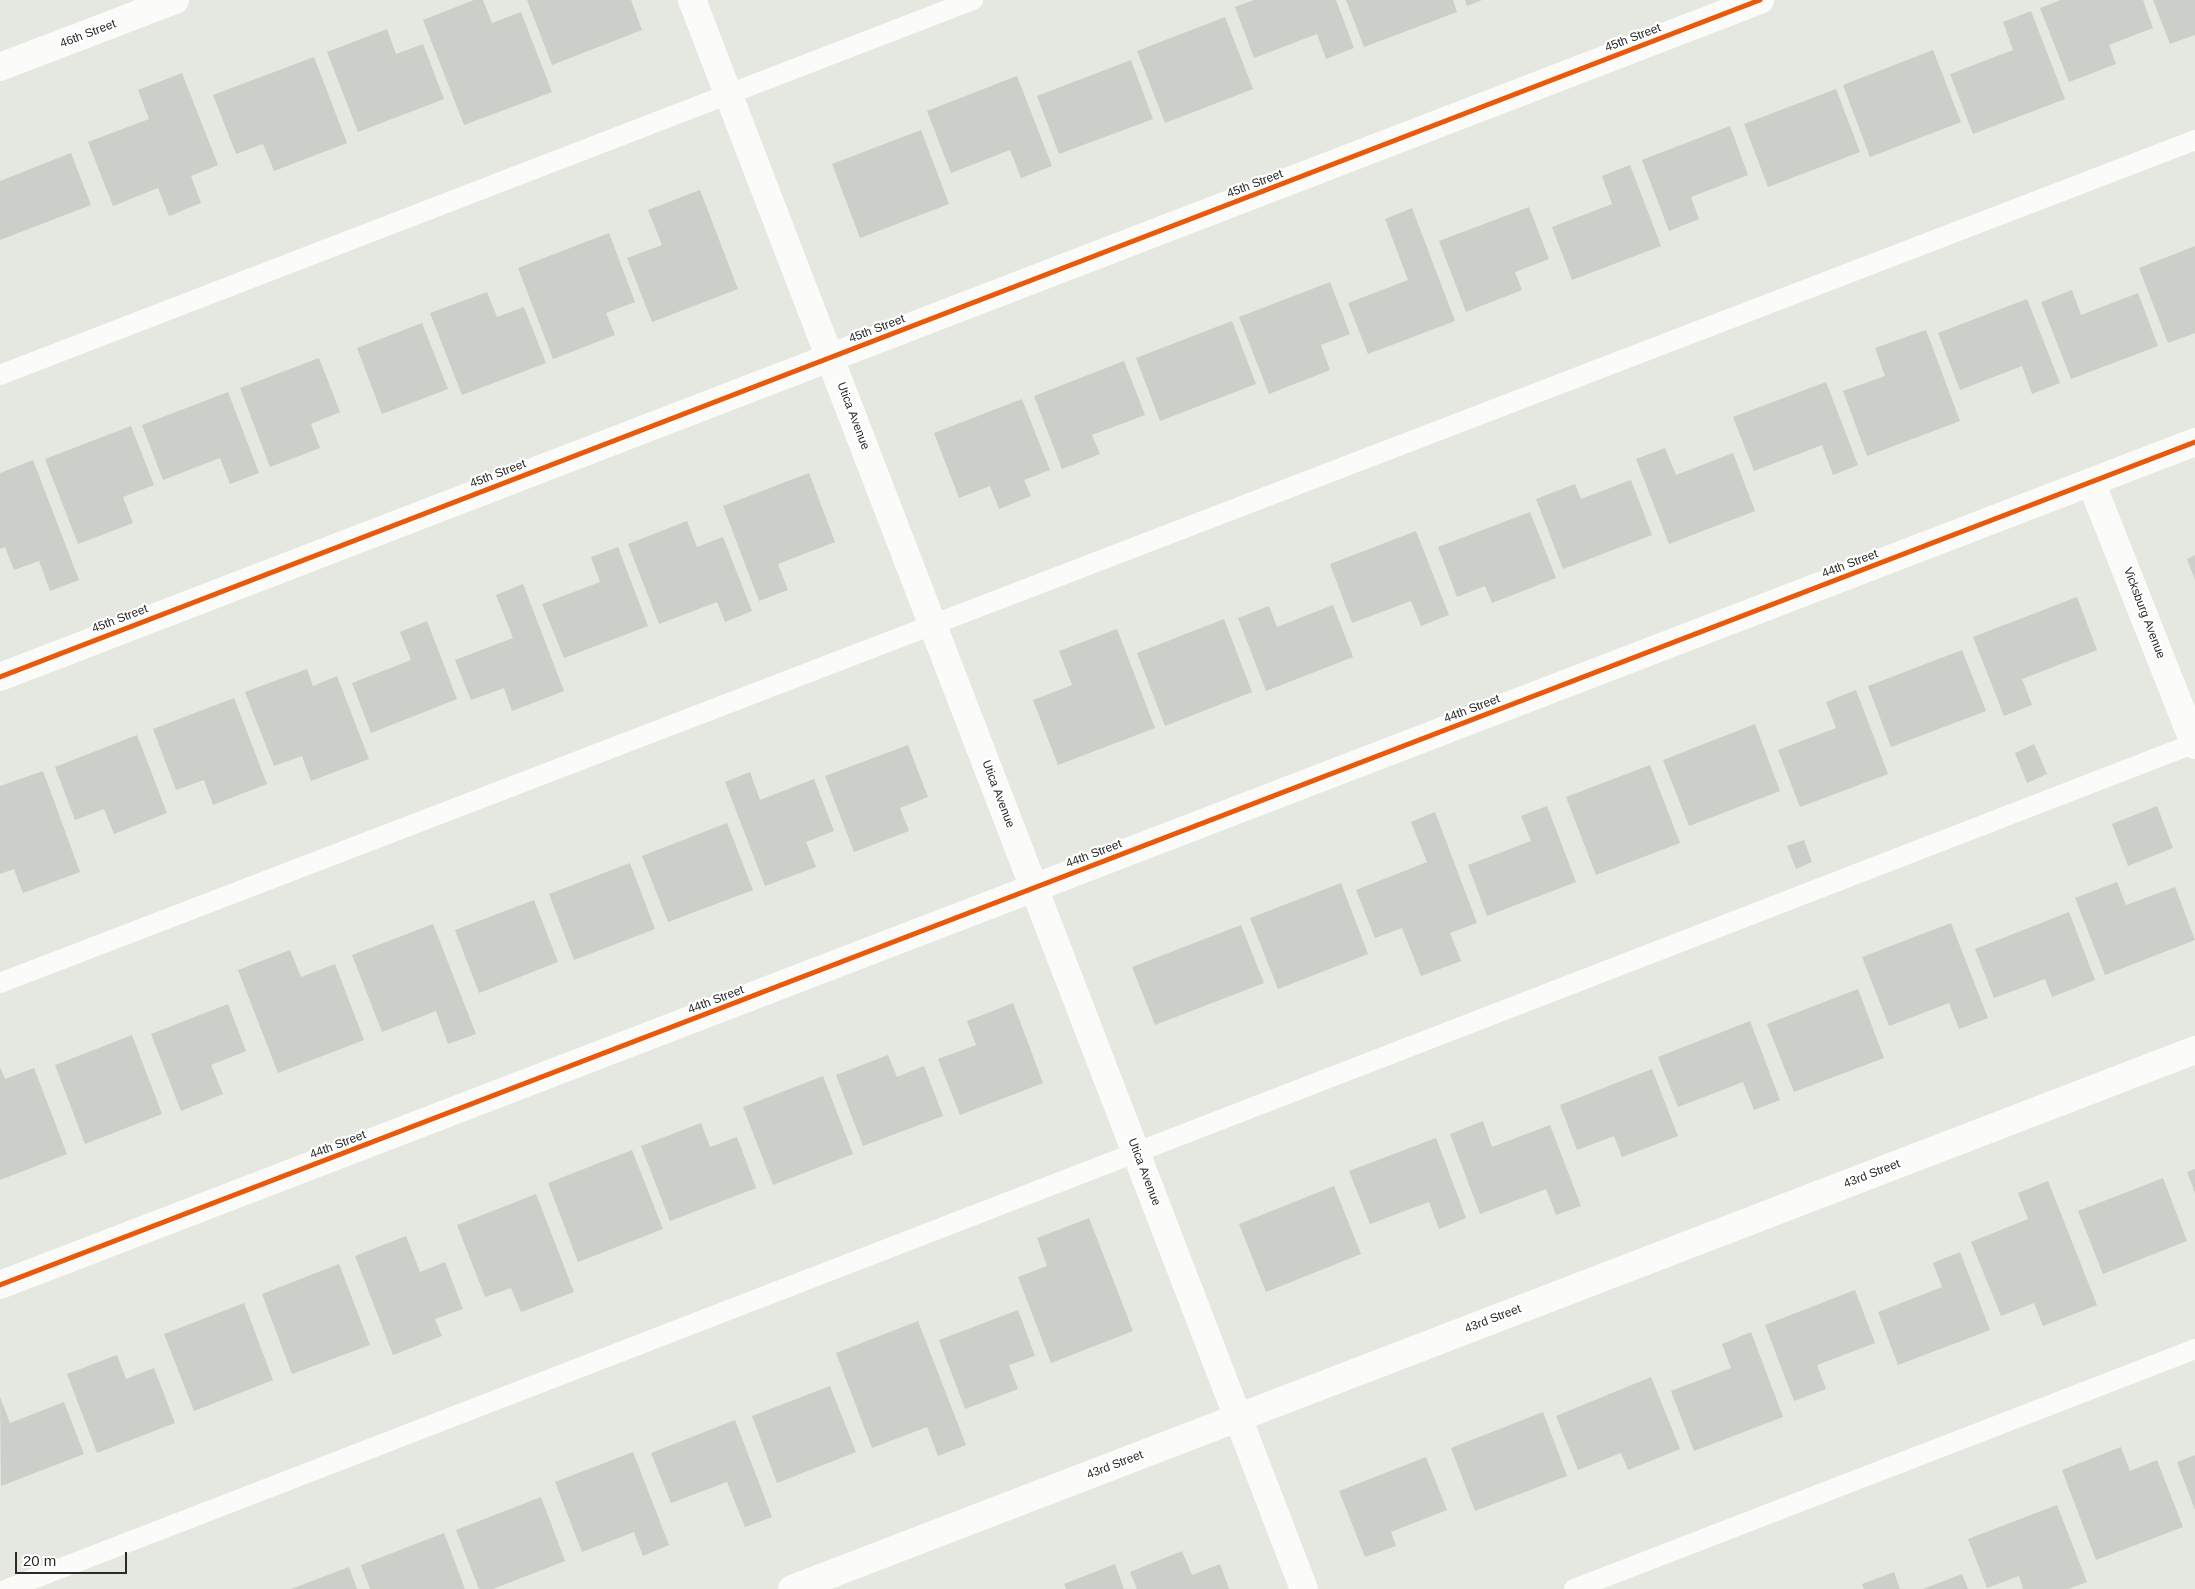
<!DOCTYPE html>
<html>
<head>
<meta charset="utf-8">
<style>
	body { margin:0 }
	#map { position:relative; width:2195px; height:1589px; overflow:hidden; background:#e4e8e1; font-family:Helvetica,sans-serif }
	canvas { display:block }
	.scale { position:absolute; left:15px; top:1552px; width:112px; height:22px; box-sizing:border-box; border:2px solid #2a2a2a; border-top:0; padding-left:6px; font-size:15px; line-height:18px; white-space:nowrap; color:#2a2a2a; -webkit-text-stroke:4px #fff; paint-order:stroke }
</style>
</head>
<body>
<div id="map">
<canvas width="2195" height="1589"></canvas>
<div class="scale">20 m</div>
</div>
<script>
const context = document.querySelector('canvas').getContext('2d');
context.lineJoin = 'round';
function fill(path, color) { context.fillStyle = color; context.fill(path, 'evenodd'); }
const toPath = rows => new Path2D(rows.map(r => 'M' + r).join(''));
function trace(path, color, width, dash) { context.strokeStyle = color; context.lineWidth = width; context.lineCap = dash ? 'butt' : 'round'; context.setLineDash(dash || []); context.stroke(path); }
function write(font, color, halo, rows, align = 'center') {
  context.font = font + ' Helvetica,sans-serif'; context.lineWidth = 4.5; context.setLineDash([]); context.textBaseline = 'middle'; context.strokeStyle = halo; context.fillStyle = color; for (const [text, x, y, turn = 0] of rows) {
    context.save(); context.translate(x, y); context.rotate((+turn || 0) * Math.PI / 180); context.textAlign = isNaN(turn) ? turn : align; if (halo) context.strokeText(text, 0, 0); context.fillText(text, 0, 0); context.restore();
  }
}
fill(toPath([
	[474,0,483,0,492,23,521,12,552,92,464,125,423,20],
	[527,0,631,0,642,30,552,65],
	[1254,0,1336,0,1354,48,1326,59,1317,34,1254,58,1235,7],
	[1346,0,1453,0,1457,12,1364,47],
	[1465,0,1482,0,1467,6],
	[2061,0,2143,0,2153,28,2109,45,2116,64,2069,82,2040,8],
	[2153,0,2195,0,2195,35,2170,44],
	[2031,11,2065,99,1973,134,1950,74,2013,50,2003,22],
	[1225,17,1253,89,1165,123,1137,51],
	[387,29,396,54,423,44,444,99,358,132,327,52],
	[1933,50,1961,122,1870,157,1843,85],
	[314,57,347,143,274,171,263,144,236,154,213,95],
	[1131,60,1153,119,1059,154,1037,96],
	[182,73,218,165,191,176,201,203,169,216,158,188,113,206,88,142,149,119,138,90],
	[1017,76,1052,166,1021,178,1010,150,951,173,927,111],
	[1836,89,1860,152,1768,187,1744,124],
	[1730,126,1748,175,1691,197,1699,219,1669,231,1642,160],
	[921,130,949,204,860,238,832,164],
	[71,153,91,205,0,240,0,181],
	[1630,165,1661,246,1572,280,1552,227,1612,204,1602,176],
	[700,190,738,289,652,322,627,258,662,245,648,210],
	[1529,207,1549,259,1515,272,1522,290,1466,312,1439,241],
	[1412,208,1455,321,1368,354,1348,303,1408,280,1385,219],
	[609,233,635,302,606,313,615,335,553,359,518,268],
	[2195,246,2195,333,2168,343,2139,268],
	[1330,282,1350,334,1321,345,1330,370,1269,394,1239,317],
	[2072,290,2081,315,2138,293,2158,346,2071,379,2041,302],
	[487,292,497,317,524,307,546,363,462,395,430,313],
	[2027,299,2060,383,2032,394,2022,366,1960,390,1938,333],
	[1232,321,1256,384,1160,421,1136,358],
	[422,323,448,389,382,414,357,348],
	[1926,330,1960,421,1867,456,1843,391,1885,376,1875,348],
	[319,358,340,412,311,424,320,448,270,467,240,388],
	[1124,361,1145,415,1092,435,1100,454,1062,469,1034,396],
	[1826,382,1858,465,1833,475,1822,445,1754,471,1733,417],
	[228,392,259,473,230,484,220,458,163,480,142,425],
	[1022,399,1050,470,1024,480,1031,496,999,509,990,486,959,498,934,433],
	[131,426,154,485,123,497,133,523,78,544,45,459],
	[1665,448,1676,475,1733,453,1755,511,1669,544,1636,459],
	[33,460,79,580,50,591,39,561,14,570,5,547,0,549,0,473],
	[809,473,835,542,778,564,788,590,759,601,723,506],
	[1631,480,1652,535,1563,569,1536,499,1575,484,1581,499],
	[1530,512,1556,578,1492,603,1485,586,1457,597,1438,547],
	[687,521,697,547,723,537,752,611,725,622,717,602,659,624,628,544],
	[1416,531,1449,615,1421,626,1411,601,1352,623,1330,564],
	[618,547,648,626,564,658,542,604,600,582,591,557],
	[2195,555,2195,580,2187,559],
	[523,584,564,691,512,711,504,688,471,700,455,660,513,638,496,595],
	[2077,597,2097,650,2022,679,2032,705,2004,716,1973,637],
	[1333,605,1353,657,1266,691,1238,618,1269,606,1277,627],
	[1224,619,1252,692,1165,726,1137,653],
	[427,621,457,699,371,733,352,683,411,660,400,632],
	[1117,629,1155,728,1058,765,1033,700,1072,685,1059,651],
	[1962,650,1986,711,1891,747,1868,686],
	[307,669,313,686,337,676,369,759,311,781,302,756,274,766,245,692],
	[1856,690,1888,774,1800,807,1778,750,1836,728,1826,702],
	[234,698,267,784,213,805,204,780,176,790,153,729],
	[1755,724,1780,791,1689,826,1663,760],
	[137,735,167,813,114,834,104,809,75,820,55,767],
	[2034,744,2047,774,2027,783,2015,753],
	[908,745,928,797,900,808,909,831,854,852,825,776],
	[1650,765,1680,843,1596,875,1566,797],
	[43,771,80,872,23,893,14,869,0,874,0,786],
	[750,772,760,800,814,779,834,831,806,842,816,867,765,886,725,782],
	[1547,806,1576,882,1487,916,1468,865,1531,841,1521,816],
	[2157,806,2173,848,2128,866,2112,824],
	[1435,812,1477,923,1450,933,1461,961,1421,976,1402,928,1375,938,1356,890,1427,862,1411,822],
	[727,823,753,890,668,922,642,856],
	[1804,840,1812,862,1796,869,1787,846],
	[630,863,655,929,574,960,549,894],
	[2117,882,2126,905,2175,887,2195,940,2105,975,2075,898],
	[1341,883,1368,954,1278,989,1250,918],
	[534,900,558,962,479,993,455,930],
	[2069,912,2095,980,2052,997,2045,979,1994,998,1975,949],
	[1951,923,1988,1018,1959,1029,1949,1003,1889,1026,1862,957],
	[433,924,476,1034,448,1044,436,1011,382,1032,352,955],
	[1241,925,1264,983,1155,1025,1132,967],
	[290,950,301,977,335,964,364,1040,278,1073,238,970],
	[1858,989,1884,1058,1794,1092,1767,1024],
	[1013,1003,1043,1083,960,1115,938,1059,976,1045,967,1021],
	[228,1004,246,1051,211,1065,223,1094,181,1111,151,1034],
	[1750,1021,1780,1100,1754,1110,1743,1082,1678,1107,1658,1057],
	[132,1035,162,1114,85,1144,55,1065],
	[888,1055,897,1077,924,1066,943,1116,863,1146,836,1075],
	[0,1067,5,1079,34,1068,67,1154,0,1180],
	[1652,1069,1678,1136,1622,1157,1614,1136,1577,1150,1560,1105],
	[823,1076,853,1154,773,1185,743,1107],
	[1483,1121,1492,1147,1550,1125,1581,1206,1556,1215,1546,1189,1480,1214,1450,1134],
	[701,1123,710,1147,737,1137,756,1188,670,1221,641,1146],
	[1436,1138,1466,1218,1439,1229,1429,1202,1370,1224,1349,1171],
	[632,1150,663,1229,578,1262,548,1183],
	[2195,1169,2195,1193,2187,1172],
	[2163,1178,2187,1241,2103,1274,2078,1211],
	[2048,1181,2097,1305,2043,1326,2034,1303,2001,1316,1971,1242,2028,1219,2018,1193],
	[1334,1186,1361,1254,1266,1292,1239,1224],
	[536,1194,574,1292,521,1312,511,1288,485,1297,457,1225],
	[1089,1218,1133,1331,1051,1363,1018,1277,1047,1266,1037,1238],
	[406,1236,420,1272,445,1262,463,1309,435,1319,442,1336,393,1355,355,1256],
	[1960,1252,1990,1330,1898,1365,1878,1312,1942,1287,1933,1263],
	[339,1264,370,1345,292,1374,262,1294],
	[1855,1290,1875,1343,1817,1365,1826,1389,1794,1401,1765,1325],
	[244,1303,273,1380,194,1411,164,1334],
	[1018,1310,1035,1356,1009,1365,1018,1389,965,1409,939,1340],
	[918,1321,966,1445,938,1456,927,1427,872,1448,836,1353],
	[1751,1332,1783,1417,1694,1451,1671,1391,1731,1368,1722,1344],
	[117,1355,126,1379,154,1368,175,1423,97,1453,67,1374],
	[1651,1377,1680,1449,1628,1470,1621,1453,1578,1470,1556,1416],
	[830,1386,856,1452,777,1483,752,1416],
	[0,1397,10,1423,64,1402,84,1454,1,1486],
	[1543,1412,1567,1476,1475,1511,1451,1448],
	[735,1420,772,1517,745,1527,727,1482,671,1503,651,1453],
	[2121,1447,2130,1471,2157,1460,2183,1527,2096,1560,2062,1470],
	[633,1452,669,1545,643,1556,634,1532,582,1552,555,1482],
	[2195,1455,2195,1510,2177,1462],
	[1426,1457,1447,1510,1391,1532,1396,1546,1365,1557,1339,1491],
	[541,1497,565,1561,493,1589,479,1589,456,1530],
	[2057,1505,2087,1582,2068,1589,2023,1589,2019,1576,1987,1588,1968,1539],
	[444,1533,465,1589,370,1589,361,1565],
	[1182,1551,1192,1575,1220,1564,1229,1589,1137,1589,1130,1572],
	[1115,1564,1124,1589,1066,1589,1064,1584],
	[349,1567,357,1589,291,1589],
	[1894,1572,1900,1589,1864,1589,1862,1584],
	[1962,1574,1968,1589,1923,1589]
]), '#cbcec9');
trace(toPath([
	[0,375,973,0],
	[0,983,2195,140],
	[7,1589,2195,743],
	[1574,1589,2195,1349]
]), '#fbfcfa', 20);
trace(toPath([
	[0,67,175,0],
	[2091,482,2195,745],
	[0,677,1760,0],
	[0,1285,2195,442],
	[792,1589,2195,1050]
]), '#fbfcfa', 28);
trace(toPath([
	[692,0,1304,1589]
]), '#fbfcfa', 28);
trace(toPath([
	[0,677,1760,0],
	[0,1285,2195,442]
]), '#e8590c', 5);
write('12px', '#2a2a2a', '#fff', [
	["46th Street",88,34,-21],
	["45th Street",1633,38,-21],
	["45th Street",1255,184,-21],
	["45th Street",877,329,-21],
	["Utica Avenue",853,416,69],
	["45th Street",498,474,-21],
	["44th Street",1850,564,-21],
	["Vicksburg Avenue",2144,613,69],
	["45th Street",120,619,-21],
	["44th Street",1472,709,-21],
	["Utica Avenue",998,794,69],
	["44th Street",1094,854,-21],
	["44th Street",716,1000,-21],
	["44th Street",338,1145,-21],
	["Utica Avenue",1144,1172,69],
	["43rd Street",1872,1174,-21],
	["43rd Street",1493,1319,-21],
	["43rd Street",1115,1465,-21]
]);
</script>
</body>
</html>
